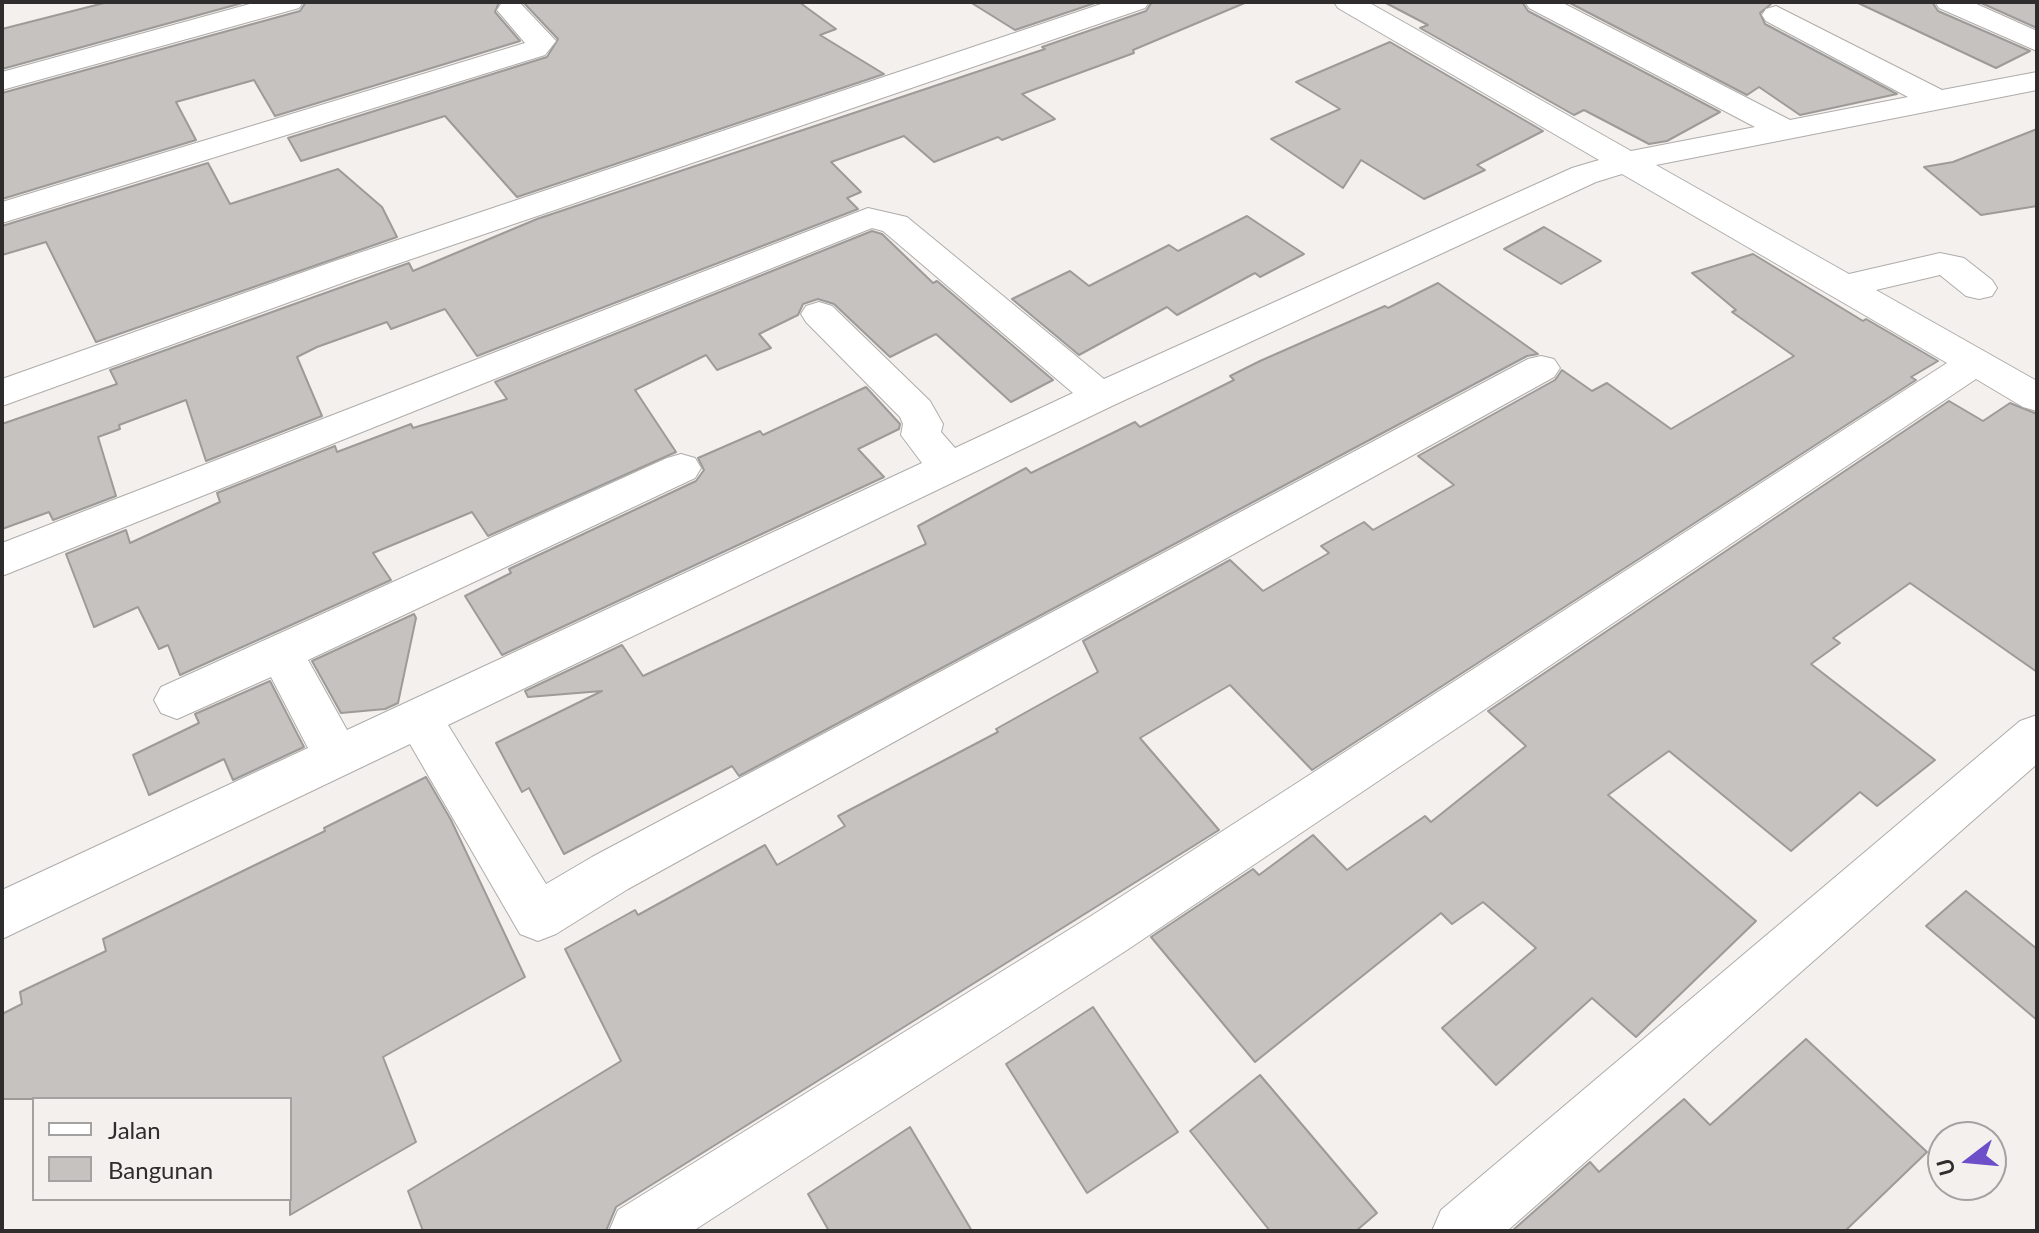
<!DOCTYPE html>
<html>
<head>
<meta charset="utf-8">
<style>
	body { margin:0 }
	#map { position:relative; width:2039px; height:1233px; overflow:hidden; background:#f3f0ee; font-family:Lato,sans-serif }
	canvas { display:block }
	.frame { position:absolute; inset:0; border:4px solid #2e2c2c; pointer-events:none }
	.legend { position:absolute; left:32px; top:1097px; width:260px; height:104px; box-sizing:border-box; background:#f3f0ee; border:2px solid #a4a2a0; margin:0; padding:10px 14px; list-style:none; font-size:24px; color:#2e2c2c }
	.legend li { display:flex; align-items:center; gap:16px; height:40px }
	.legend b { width:40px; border:2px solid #a4a2a0 }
	.north { position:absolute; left:1927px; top:1121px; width:80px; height:80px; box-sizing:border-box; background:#f3f0ee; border:2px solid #a4a2a0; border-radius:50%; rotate:254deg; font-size:22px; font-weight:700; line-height:32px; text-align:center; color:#2e2c2c }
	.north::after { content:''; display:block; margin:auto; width:28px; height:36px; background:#6c4fc9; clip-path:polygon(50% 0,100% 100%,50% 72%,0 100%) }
</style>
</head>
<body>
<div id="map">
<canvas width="2039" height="1233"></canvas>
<div class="frame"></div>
<ul class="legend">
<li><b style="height:10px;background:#fff"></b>Jalan</li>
<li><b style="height:22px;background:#c5c2c0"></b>Bangunan</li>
</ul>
<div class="north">U</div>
</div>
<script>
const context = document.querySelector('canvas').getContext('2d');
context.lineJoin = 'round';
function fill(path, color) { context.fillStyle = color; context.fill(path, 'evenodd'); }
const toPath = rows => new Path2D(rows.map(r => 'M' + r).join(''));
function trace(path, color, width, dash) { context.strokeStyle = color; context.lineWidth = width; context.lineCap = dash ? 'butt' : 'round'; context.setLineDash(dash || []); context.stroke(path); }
const building = toPath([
	[108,2,246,2,2,69,2,29,108,2],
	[306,2,499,2,495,12,520,41,275,116,254,80,176,102,196,140,2,199,2,93,300,11,306,2],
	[523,2,799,2,836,29,820,35,884,74,517,197,445,116,301,161,288,138,547,57,558,39,523,2],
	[970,2,1098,2,1015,30,970,2],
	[1152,2,1247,2,1133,50,1134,53,1022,94,1055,119,1002,140,998,137,934,162,904,136,831,162,861,192,847,198,858,209,477,356,445,309,391,329,387,322,317,347,297,357,322,416,206,461,186,400,119,425,120,429,98,437,116,496,53,520,49,512,2,529,2,424,117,384,110,370,409,263,413,271,537,219,1045,49,1042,47,1146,11,1152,2],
	[1384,2,1522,2,1528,11,1720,112,1667,141,1649,144,1584,110,1574,115,1420,28,1428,25,1384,2],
	[1568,2,1768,2,1771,4,1760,13,1765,24,1897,94,1800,115,1759,87,1747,95,1568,2],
	[1856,2,1932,2,1938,11,2030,51,1996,68,1856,2],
	[1979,2,2037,2,2037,28,1979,2],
	[1390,42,1543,131,1477,165,1485,170,1424,199,1361,160,1343,188,1271,139,1340,109,1296,82,1390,42],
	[2037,129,2037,206,1981,215,1924,167,1953,162,2037,129],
	[208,163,230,204,338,169,382,207,397,237,96,342,46,242,2,255,2,226,208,163],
	[1247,216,1304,254,1260,277,1255,273,1177,315,1167,307,1079,355,1012,299,1070,271,1089,286,1169,245,1178,251,1247,216],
	[1544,227,1601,261,1561,284,1504,249,1544,227],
	[872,231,882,234,933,283,937,281,1053,380,1011,402,936,334,890,357,834,304,818,299,803,304,798,315,759,334,771,348,717,370,706,355,635,390,676,452,488,536,472,512,373,553,391,580,180,675,168,645,159,649,138,607,94,627,66,554,126,530,130,543,220,502,217,493,335,446,337,452,411,424,413,428,507,399,495,382,872,231],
	[1753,254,1863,321,1866,319,1938,361,1911,377,1916,380,1312,770,1230,685,1140,738,1219,830,616,1207,606,1231,423,1231,408,1191,621,1061,565,949,635,910,638,915,765,845,777,865,845,826,838,816,998,732,996,729,1098,672,1083,641,1230,560,1263,591,1329,553,1321,546,1364,522,1373,530,1454,485,1418,456,1555,380,1562,370,1592,391,1607,383,1671,429,1794,356,1732,312,1736,310,1692,273,1753,254],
	[1438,283,1538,354,1527,356,739,776,732,766,564,854,529,788,522,792,496,743,602,691,528,697,525,691,622,645,643,676,926,544,918,526,1026,468,1031,473,1135,422,1140,427,1234,380,1230,376,1260,361,1385,306,1388,308,1438,283],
	[866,387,900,424,899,429,858,449,884,477,502,655,465,596,511,573,509,569,696,481,704,470,698,458,760,431,763,435,866,387],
	[1949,401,1983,421,2010,403,2037,414,2037,672,1910,583,1833,638,1840,643,1811,664,1935,760,1877,806,1860,792,1791,851,1669,751,1608,795,1756,921,1636,1037,1592,998,1496,1085,1442,1028,1536,948,1483,902,1452,924,1441,913,1255,1062,1151,937,1253,869,1259,875,1313,835,1347,870,1425,816,1431,822,1526,746,1488,711,1949,401],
	[414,614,416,618,398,703,385,709,341,713,312,661,414,614],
	[270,681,304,747,233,780,224,759,149,795,133,755,199,723,195,714,270,681],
	[426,777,451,820,525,977,383,1057,416,1142,290,1215,290,1099,2,1099,2,1014,22,1004,20,992,106,951,103,939,325,831,324,828,426,777],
	[1966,891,2037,949,2037,1020,1926,926,1966,891],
	[1093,1007,1178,1132,1087,1193,1006,1064,1093,1007],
	[1806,1039,1927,1152,1845,1231,1512,1231,1590,1162,1599,1172,1684,1099,1710,1125,1806,1039],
	[1260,1075,1377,1213,1356,1231,1270,1231,1190,1131,1260,1075],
	[910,1127,972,1231,829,1231,808,1194,910,1127]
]);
fill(building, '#c5c2c0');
trace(building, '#9d9b98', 2);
const minor = toPath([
	[257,2,303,2,299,8,2,90,2,72,257,2],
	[513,2,521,4,556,41,545,55,2,223,2,202,525,43,497,10,501,4,513,2],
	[1107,2,1149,2,1145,8,356,278,2,406,2,379,332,262,1107,2],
	[1334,2,1368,2,1631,151,1755,127,1529,8,1525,2,1561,2,1790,120,1908,97,1766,21,1762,15,1766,9,1776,6,1942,90,2037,72,2037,90,1656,165,1849,274,1940,253,1964,258,1992,280,1997,288,1992,296,1979,299,1966,296,1940,275,1876,290,2037,381,2037,411,2023,407,1976,379,1127,950,693,1231,609,1231,618,1210,1091,916,1947,363,1622,174,1596,182,1114,405,448,725,546,884,592,857,1528,359,1541,356,1554,359,1560,368,1554,377,628,889,556,934,538,941,520,934,410,744,2,939,2,890,308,748,271,677,177,719,161,713,154,700,161,687,667,458,681,454,695,458,701,468,695,478,308,660,347,730,922,463,901,435,903,424,900,417,806,322,801,314,806,306,819,302,832,306,930,401,943,424,941,432,955,448,1073,393,883,231,872,228,2,576,2,543,868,208,907,217,1104,379,1572,168,1599,160,1338,8,1334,2],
	[1935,2,1972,2,2037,31,2037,51,1939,8,1935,2],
	[2037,715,2037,764,1507,1231,1432,1231,1441,1210,2020,721,2037,715]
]);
trace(minor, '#afacaa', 2);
fill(minor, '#fff');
</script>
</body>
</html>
